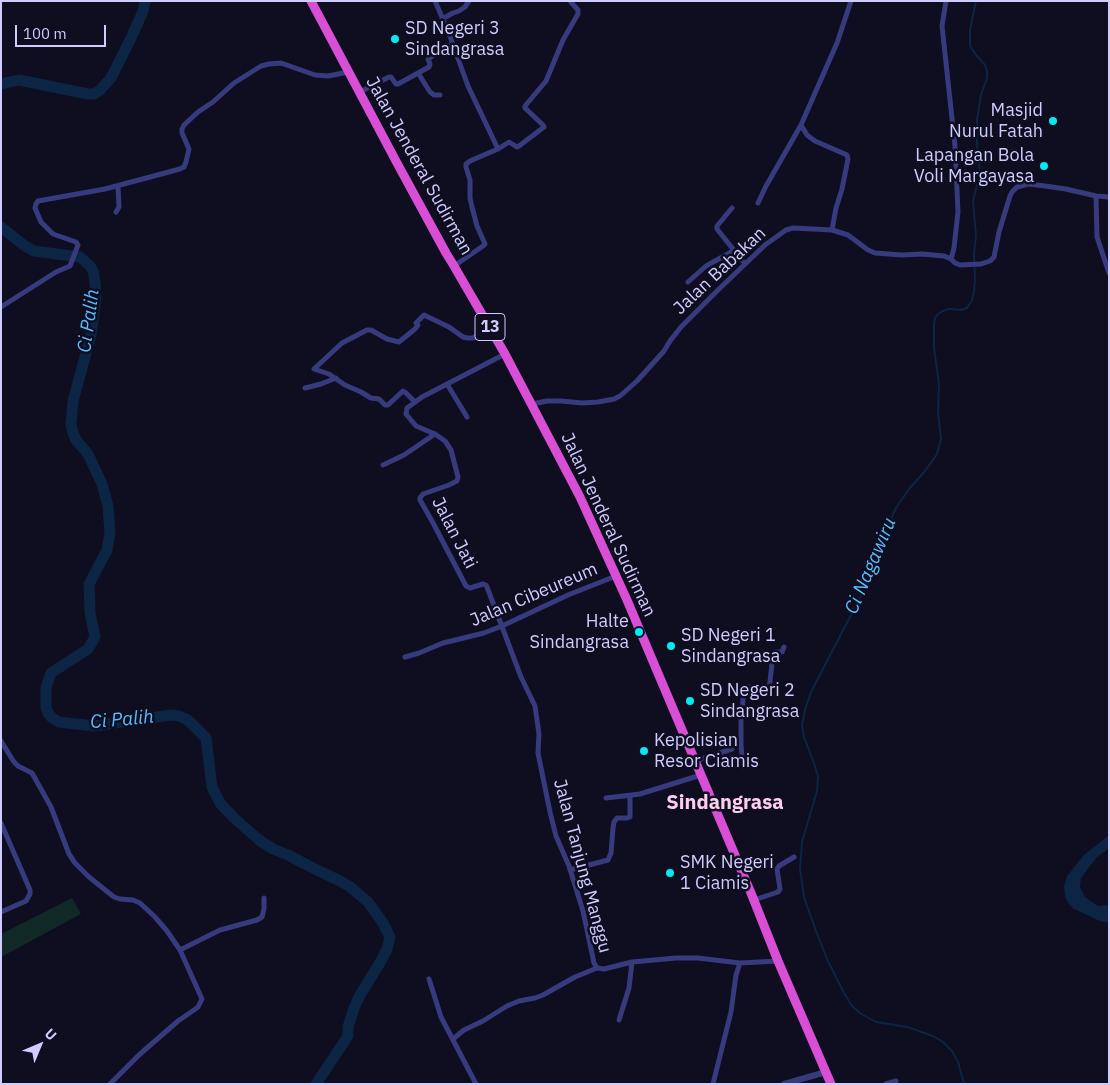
<!DOCTYPE html>
<html>
<head>
<meta charset="utf-8">
<style>
	body { margin:0 }
	#map { position:relative; width:1110px; height:1085px; overflow:hidden; background:#0f0d20; font-family:"IBM Plex Sans",sans-serif }
	canvas { display:block }
	.frame { position:absolute; inset:0; border:2px solid #cfccfe; pointer-events:none }
	.north { position:absolute; left:15px; top:1020px; width:50px; height:50px; -webkit-text-stroke:4px #0f0d20; paint-order:stroke; rotate:45deg; font-size:14px; font-weight:700; line-height:20px; text-align:center; color:#cfccfe }
	.north::after { content:''; display:block; margin:auto; width:18px; height:22px; background:#cfccfe; clip-path:polygon(50% 0,100% 100%,50% 72%,0 100%) }
	.scale { position:absolute; left:15px; top:25px; width:91px; height:22px; box-sizing:border-box; border:2px solid #cfccfe; border-top:0; padding-left:6px; font-size:15px; line-height:18px; white-space:nowrap; color:#cfccfe; -webkit-text-stroke:4px #0f0d20; paint-order:stroke }
</style>
</head>
<body>
<div id="map">
<canvas width="1110" height="1085"></canvas>
<div class="frame"></div>
<div class="north">U</div>
<div class="scale">100 m</div>
</div>
<script>
const context = document.querySelector('canvas').getContext('2d');
context.lineJoin = 'round';
function fill(path, color) { context.fillStyle = color; context.fill(path, 'evenodd'); }
const toPath = rows => new Path2D(rows.map(r => 'M' + r).join(''));
function trace(path, color, width, dash) { context.strokeStyle = color; context.lineWidth = width; context.lineCap = dash ? 'butt' : 'round'; context.setLineDash(dash || []); context.stroke(path); }
function write(font, color, halo, rows, align = 'center') {
  context.font = font + ' "IBM Plex Sans",sans-serif'; context.lineWidth = 5; context.setLineDash([]); context.textBaseline = 'middle'; context.strokeStyle = halo; context.fillStyle = color; for (const [text, x, y, turn = 0] of rows) {
    context.save(); context.translate(x, y); context.rotate((+turn || 0) * Math.PI / 180); context.textAlign = isNaN(turn) ? turn : align; if (halo) context.strokeText(text, 0, 0); context.fillText(text, 0, 0); context.restore();
  }
}
fill(toPath([
	[72,898,81,914,1,957,1,934]
]), '#102927');
fill(toPath([
	[1109,835,1109,848,1097,857,1087,870,1081,878,1080,887,1085,897,1098,906,1109,905,1109,923,1100,921,1074,909,1068,903,1065,896,1064,886,1067,876,1084,855]
]), '#0c2544');
trace(toPath([
	[964,1084,958,1062,952,1051,943,1042,933,1036,907,1027,889,1024,876,1022,860,1013,852,1006,844,993,827,959,816,931,804,897,800,869,802,842,817,791,818,777,814,763,804,737,802,725,805,710,811,692,867,584,882,546,889,523,896,508,909,489,925,471,937,454,941,439,938,412,939,384,934,348,934,324,935,318,938,314,943,311,948,309,961,310,967,308,972,300,974,292,975,280,974,253,976,236,973,201,980,173,977,144,977,120,981,95,987,78,987,71,985,65,976,55,970,46,970,30,976,1]
]), '#0c2544', 2);
trace(toPath([
	[1,84,19,80,88,94,94,94,99,91,111,78,132,36,143,11,145,1],
	[1,227,25,246,34,251,80,257,90,266,93,271,95,282,96,297,91,335,73,401,71,424,73,433,76,440,88,454,102,484,108,506,110,533,107,550,89,584,90,613,95,637,88,649,51,673,46,688,46,707,48,713,52,718,59,722,94,726,171,715,179,716,186,719,190,722,206,738,212,787,220,803,233,817,259,840,273,849,288,855,311,867,340,881,349,886,368,902,383,923,390,937,387,949,381,961,360,995,354,1008,348,1027,348,1036,316,1084]
]), '#0c2544', 11);
trace(toPath([
	[435,1,448,31,468,86,498,149],
	[946,1,942,26,955,146,958,212,954,248,951,259],
	[442,19,453,13,459,11,465,7,469,1],
	[418,73,430,92,434,95,440,95],
	[360,92,389,77,391,77,396,84,398,84,429,67,430,64,428,59,452,44],
	[1096,196,1097,237,1109,273],
	[758,203,766,186,801,125],
	[732,208,717,226,717,229,745,264],
	[116,212,119,207,118,186],
	[832,230,836,208,842,189,848,159,847,155,815,141,807,135,801,125,837,43,851,1],
	[454,266,483,246,485,244,477,226,472,207,470,198,470,180,466,167,466,164,470,161,498,149,509,142,517,147,519,146,544,127,543,125,525,108,525,106,546,81,563,40,578,14,578,10,570,1],
	[688,282,706,266,733,251],
	[1,307,56,272,70,266,78,245,76,242,53,234,41,222,35,208,36,204,38,201,105,189,180,169,184,167,186,162,189,149,182,133,182,129,184,125,198,112,213,102,234,83,261,66,269,64,281,63,315,75,328,76,348,72],
	[505,354,422,397,407,408,406,414,416,426,435,434,445,441,451,450,458,477,457,481,449,485,423,494,420,498,420,500,432,521,466,586,470,588,483,584,486,585,487,587,521,677,535,706,539,734,538,753,550,812,556,836,569,866,583,911,594,963,597,968,604,969,632,962,676,958,698,958,740,963,778,961],
	[447,384,467,417],
	[305,388,321,384,336,378],
	[415,402,406,393,403,391,388,405,385,405,379,399,371,398,361,392,345,385,329,374,314,369,342,343,367,330,371,330,387,339,399,342,415,329,418,325,416,323,424,315,449,327,463,337,467,338,473,338,491,328],
	[532,404,547,401,561,401,582,403,598,402,614,399,620,396,637,381,664,351,670,341,681,327,719,289,765,245,786,230,793,228,832,230,848,235,868,250,875,253,902,255,922,254,944,256,951,259,955,263,960,265,981,264,990,261,994,257,999,232,1010,196,1012,192,1017,187,1028,184,1045,186,1066,189,1096,196,1109,197],
	[383,465,404,455,435,434],
	[405,657,419,653,443,643,484,633,502,626,568,595,616,576],
	[1,741,14,762,18,766,32,773,51,807,69,854,75,863,89,877,114,897,120,899,133,900,140,903,155,917,167,931,180,950,202,999,198,1007,194,1010,178,1021,140,1054,110,1084],
	[695,761,732,749],
	[743,767,741,745,741,720,744,690,748,687,769,690,773,655,775,652,782,652,784,647],
	[606,798,640,794,701,775],
	[1,823,30,890,30,894,26,901,1,912],
	[570,870,608,860,611,853,613,828,614,822,617,818,627,818,630,817,630,796],
	[754,900,778,892,780,889,777,869,779,866,794,857],
	[180,950,220,930,257,920,262,917,264,909,264,898],
	[429,979,441,1017,476,1084],
	[619,1020,629,988,632,962],
	[453,1039,464,1030,483,1021,507,1006,519,1001,535,998,543,995,575,977,597,968],
	[713,1084,731,1012,736,975,740,963],
	[886,1084,896,1081]
]), '#383a7e', 5);
trace(toPath([
	[784,1084,826,1072]
]), '#383a7e', 6);
trace(toPath([
	[311,1,397,163,446,253,454,266,505,354,580,497,627,600,751,893,778,961,831,1084]
]), '#d84ed4', 9);
for (const [x, y, r, color] of [
	[395,39,5,"#03eaf3"],
	[1053,121,5,"#03eaf3"],
	[1044,166,5,"#03eaf3"],
	[639,632,5,"#03eaf3"],
	[671,646,5,"#03eaf3"],
	[690,701,5,"#03eaf3"],
	[644,751,5,"#03eaf3"],
	[670,873,5,"#03eaf3"]
]) { const dot = new Path2D(); dot.arc(x, y, r, 0, 2 * Math.PI); context.fillStyle = color; context.fill(dot); trace(dot, '#0f0d20', 2); }
for (const [x, y, w] of [
	[490,327,30]
]) { const box = new Path2D(); box.roundRect(x - w / 2, y - 13.5, w, 27, 4); context.fillStyle = '#0f0d20'; context.fill(box); trace(box, '#cfccfe', 1); }
write('bold 16px', '#cfccfe', null, [
	["13",490,327]
]);
write('18px', '#cfccfe', '#0f0d20', [
	["SD Negeri 3",405,29],
	["Sindangrasa",405,50],
	["Masjid",1043,111,"right"],
	["Nurul Fatah",1043,132,"right"],
	["Lapangan Bola",1034,156,"right"],
	["Voli Margayasa",1034,177,"right"],
	["Halte",629,622,"right"],
	["Sindangrasa",629,643,"right"],
	["SD Negeri 1",681,636],
	["Sindangrasa",681,657],
	["SD Negeri 2",700,691],
	["Sindangrasa",700,712],
	["Kepolisian",654,741],
	["Resor Ciamis",654,762],
	["SMK Negeri",680,863],
	["1 Ciamis",680,884]
], 'left');
write('18px', '#cfccfe', '#0f0d20', [
	["Jalan Jenderal Sudirman",419,166,61],
	["Jalan Babakan",720,271,-43],
	["Jalan Jenderal Sudirman",608,525,65],
	["Jalan Jati",454,533,63],
	["Jalan Cibeureum",534,595,-23],
	["Jalan Tanjung Manggu",582,866,75]
]);
write('italic 19px', '#5bbcfd', '#0f0d20', [
	["Ci Palih",89,321,-82],
	["Ci Nagawiru",871,566,-67],
	["Ci Palih",122,720,-5]
]);
write('bold 20px', '#fecef0', '#0f0d20', [
	["Sindangrasa",725,803]
]);
</script>
</body>
</html>
